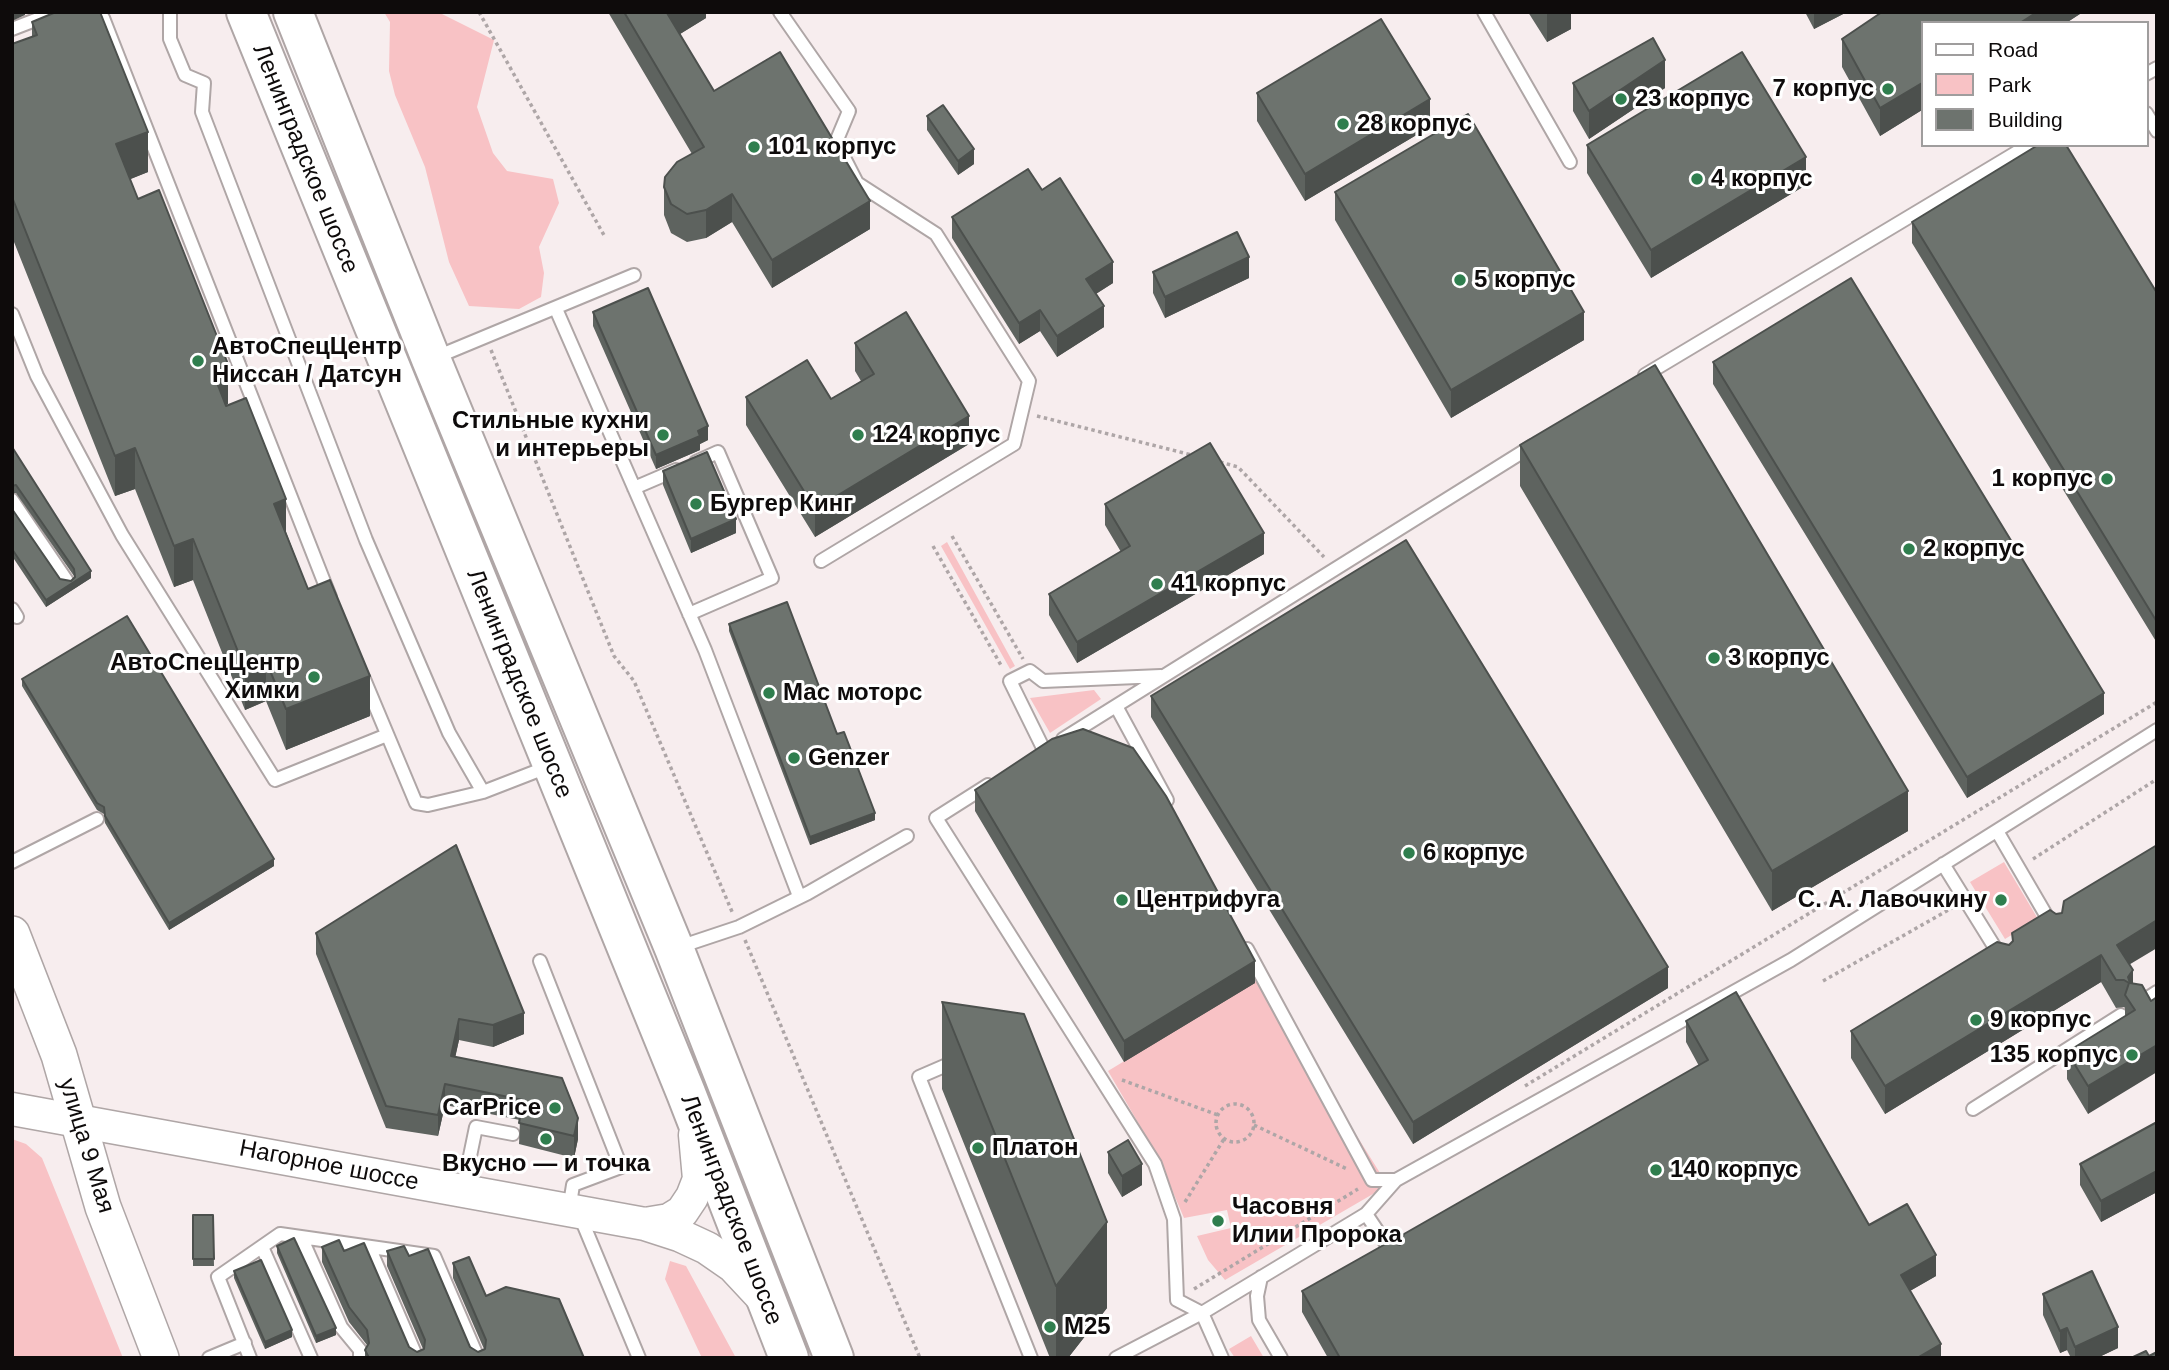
<!DOCTYPE html>
<html>
<head>
<meta charset="utf-8">
<style>
	body { margin:0 }
	#map { position:relative; width:2169px; height:1370px; overflow:hidden; background:#f7edee; font-family:Helvetica,sans-serif }
	canvas { display:block }
	.frame { position:absolute; inset:0; border:14px solid #0e0b0b; pointer-events:none }
	.legend { position:absolute; left:1921px; top:21px; width:228px; height:126px; box-sizing:border-box; background:#fff; border:2px solid #9f9d9d; margin:0; padding:9px 12px; list-style:none; font-size:21px; color:#0e0b0b }
	.legend li { display:flex; align-items:center; gap:14px; height:35px }
	.legend b { width:35px; border:2px solid #9f9d9d }
</style>
</head>
<body>
<div id="map">
<canvas width="2169" height="1370"></canvas>
<div class="frame"></div>
<ul class="legend">
<li><b style="height:9px;background:#fff"></b>Road</li>
<li><b style="height:19px;background:#f8c2c5"></b>Park</li>
<li><b style="height:19px;background:#6d736e"></b>Building</li>
</ul>
</div>
<script>
const context = document.querySelector('canvas').getContext('2d');
context.lineJoin = 'round';
function fill(path, color) { context.fillStyle = color; context.fill(path, 'evenodd'); }
const toPath = rows => new Path2D(rows.map(r => 'M' + r).join(''));
function trace(path, color, width, dash) { context.strokeStyle = color; context.lineWidth = width; context.lineCap = dash ? 'butt' : 'round'; context.setLineDash(dash || []); context.stroke(path); }
function write(font, color, halo, rows, align = 'center') {
  context.font = font + ' Helvetica,sans-serif'; context.lineWidth = 6; context.setLineDash([]); context.textBaseline = 'middle'; context.strokeStyle = halo; context.fillStyle = color; for (const [text, x, y, turn = 0] of rows) {
    context.save(); context.translate(x, y); context.rotate((+turn || 0) * Math.PI / 180); context.textAlign = isNaN(turn) ? turn : align; if (halo) context.strokeText(text, 0, 0); context.fillText(text, 0, 0); context.restore();
  }
}
fill(toPath([
	[384,12,438,12,494,40,477,107,493,153,507,171,553,179,559,203,539,247,544,273,541,297,519,309,469,306,449,262,425,167,395,95,389,71,390,22],
	[947,542,1015,666,1010,669,941,546],
	[1094,690,1101,699,1050,733,1030,698],
	[2004,862,2038,919,2005,939,1970,882],
	[1259,979,1380,1173,1385,1187,1225,1280,1208,1260,1197,1236,1231,1228,1227,1210,1184,1218,1158,1157,1108,1071],
	[12,1139,26,1144,42,1158,123,1358,12,1358],
	[670,1261,686,1266,736,1358,702,1358,665,1279],
	[1251,1336,1264,1358,1235,1358,1229,1349]
]), '#f8c2c5');
const service = toPath([
	[170,12,170,39,185,75,204,83,202,112,366,540,449,733,483,792],
	[780,12,849,111,836,142,857,183,936,234,1029,381,1014,444,821,561],
	[1484,12,1570,162],
	[87,24,103,18,330,597],
	[12,29,56,12],
	[2146,74,2157,68],
	[2146,113,2157,131],
	[556,309,705,650,799,896],
	[12,314,37,376,122,535,275,780,387,735],
	[434,358,634,275],
	[1645,375,2029,145],
	[634,488,676,470],
	[12,500,67,581],
	[12,609,17,617],
	[689,614,772,578,718,452,696,462],
	[364,679,416,803,428,805,483,792,550,766],
	[1116,706,1167,800],
	[1063,739,1532,446],
	[1044,750,1010,681,1030,671,1043,681,1161,676],
	[988,785,936,818,1155,1164,1174,1219,1177,1300,1202,1313,1116,1358],
	[1997,831,2053,927],
	[12,862,97,819],
	[1943,864,2002,959],
	[679,947,739,927,808,893,907,836],
	[1247,949,1372,1180,1396,1180],
	[540,961,621,1167,573,1185,569,1210],
	[2137,1005,2157,992],
	[956,1061,919,1077,1031,1358],
	[1973,1109,2121,1015],
	[463,1190,476,1127,513,1134],
	[1366,1214,1395,1257],
	[580,1216,639,1358],
	[301,1237,341,1327,360,1350,360,1358],
	[262,1247,311,1358],
	[369,1247,417,1358],
	[1261,1277,1257,1296,1259,1320,1281,1358],
	[209,1358,245,1343],
	[250,1358,218,1277,280,1234,434,1256,478,1358],
	[1222,1358,1202,1313,1366,1214,1396,1180,1791,960,2157,730]
]);
const tertiary = toPath([
	[12,1109,645,1224,679,1235,707,1248,733,1266,761,1296],
	[645,1224,669,1220,682,1212,692,1197,699,1179,695,1135]
]);
const secondary = toPath([
	[12,934,59,1055,103,1207,161,1358]
]);
const trunk = toPath([
	[246,12,686,1093,789,1358],
	[293,12,431,359,674,948,834,1358]
]);
trace(service, '#afa6a6', 16);
trace(tertiary, '#afa6a6', 35);
trace(secondary, '#afa6a6', 38);
trace(trunk, '#afa6a6', 42);
trace(toPath([
	[479,12,605,237],
	[491,350,614,656,634,681,733,914],
	[1037,416,1192,455],
	[1220,462,1238,467,1324,557],
	[952,536,1023,659],
	[933,546,1002,667],
	[2033,859,2157,779],
	[745,940,920,1358],
	[1823,981,1952,908],
	[1122,1080,1218,1115],
	[1525,1086,2157,702],
	'1216 1123a19 19 0 1 1 38 0a19 19 0 1 1-38 0Z',
	[1254,1125,1347,1169],
	[1185,1202,1224,1139],
	[1194,1289,1358,1189]
]), '#aea6a7', 3.5, [3.5, 3.5]);
trace(service, '#fff', 12);
trace(tertiary, '#fff', 32);
trace(secondary, '#fff', 35);
trace(trunk, '#fff', 38);
fill(toPath([
	[608,12,706,12,706,18,680,34,714,91,870,229,772,288,732,222,706,238,687,242,671,233,664,215,664,187,692,154],
	[1528,12,1571,12,1571,29,1547,42],
	[1805,12,1847,12,1814,29],
	[1882,12,2083,12,2066,23,1922,23,1922,110,1880,136,1842,67,1842,39],
	[32,22,148,172,130,179,138,199,228,404,226,405,286,532,308,589,370,716,286,750,266,701,245,710,193,580,174,587,135,489,115,496,12,237,12,44,32,37],
	[1573,83,1665,88,1589,139,1573,111],
	[1257,93,1430,127,1305,201,1257,121],
	[927,116,974,164,958,175,927,130],
	[1587,145,1806,185,1651,278,1587,173],
	[1042,190,1113,283,1096,294,1104,327,1057,357,1040,331,1019,344,952,238,952,217],
	[1335,192,1584,340,1451,418,1335,220],
	[1912,222,2157,293,2157,643,1912,243],
	[1153,272,1249,278,1165,318,1153,293],
	[593,312,708,440,700,444,700,450,656,469,593,326],
	[855,343,969,444,815,537,746,425,746,397,831,399,861,381,855,371],
	[1713,362,2104,714,1967,798,1713,384],
	[1520,445,1908,831,1772,911,1520,486],
	[12,447,91,578,46,607,12,556,12,509,60,579,71,581,74,578,74,576,16,493,12,493],
	[663,471,736,533,691,553,663,485],
	[1105,504,1264,554,1077,663,1049,615,1049,594,1121,552,1105,525],
	[729,624,875,820,810,845,729,631],
	[22,679,274,866,169,930,105,823,104,814,97,810,22,686],
	[1151,696,1668,988,1413,1144,1151,717],
	[975,790,1255,983,1124,1062,975,811],
	[2050,910,2129,965,2133,983,2151,1001,2088,1114,2067,1079,2067,1052,2125,1016,2125,1008,2124,1007,2116,1008,2101,982,1885,1114,1851,1058,1851,1031,2009,945,2012,942,2012,933],
	[316,933,524,1034,493,1047,459,1040,455,1057,562,1078,578,1139,574,1158,519,1144,520,1120,445,1105,438,1136,386,1128,316,954],
	[942,1002,1107,1308,1068,1358,1050,1358,942,1089],
	[1686,1021,1869,1225,1936,1276,1910,1291,1941,1358,1328,1358,1302,1312,1302,1291,1400,1245,1699,1066,1686,1042],
	[2157,1122,2157,1192,2101,1222,2080,1185,2080,1164],
	[1108,1152,1142,1185,1122,1197,1108,1173],
	[193,1215,213,1215,214,1266,193,1266],
	[277,1246,336,1335,316,1343,277,1253],
	[322,1247,344,1251,409,1347,417,1352,423,1349,387,1266,387,1251,409,1256,470,1347,478,1352,484,1349,453,1278,453,1263,486,1296,584,1358,365,1358,365,1350,367,1345,349,1322,322,1262],
	[234,1271,292,1337,265,1349,234,1278],
	[2043,1294,2118,1348,2097,1358,2071,1358,2067,1350,2060,1353,2043,1315]
]), '#5e635f');
fill(toPath([
	[12,12,25,12,25,15,12,21],
	[669,12,706,12,706,18,667,42,667,13],
	[1551,12,1571,12,1571,29,1547,42,1547,14],
	[1814,12,1847,12,1814,29],
	[2037,12,2083,12,2066,23,2020,23],
	[1665,60,1665,88,1589,139,1589,111],
	[1922,83,1922,110,1880,136,1880,108],
	[1430,99,1430,127,1305,201,1305,174],
	[148,132,148,172,116,185,116,144],
	[974,149,974,164,958,175,958,161],
	[1806,157,1806,185,1651,278,1651,250],
	[732,194,732,222,706,238,706,210],
	[870,201,870,229,772,288,772,260],
	[1249,257,1249,278,1165,318,1165,297],
	[1113,262,1113,283,1086,300,1086,279],
	[1104,306,1104,327,1057,357,1057,336],
	[1040,310,1040,331,1019,344,1019,323],
	[1584,312,1584,340,1451,418,1451,390],
	[228,364,228,404,212,411,212,370],
	[969,416,969,444,815,537,815,509],
	[708,426,708,440,700,444,700,450,656,469,656,455,698,431],
	[135,448,135,489,115,496,115,456],
	[286,499,286,540,274,504],
	[736,519,736,533,691,553,691,539],
	[1264,533,1264,554,1077,663,1077,642],
	[193,539,193,580,174,587,174,546],
	[91,571,91,578,46,607,46,600],
	[266,661,266,701,245,710,245,669],
	[370,676,370,716,286,750,286,709],
	[2104,693,2104,714,1967,798,1967,777],
	[1908,791,1908,831,1772,911,1772,871],
	[875,813,875,820,810,845,810,837],
	[274,859,274,866,169,930,169,923],
	[2157,920,2157,948,2117,972,2117,945],
	[2101,955,2101,982,1885,1114,1885,1086],
	[1255,961,1255,983,1124,1062,1124,1041],
	[1668,967,1668,988,1413,1144,1413,1122],
	[2133,970,2133,997,2128,977],
	[524,1013,524,1034,493,1047,493,1025],
	[459,1019,459,1040,451,1077,451,1056],
	[2157,1045,2157,1072,2088,1114,2088,1086],
	[445,1084,445,1105,438,1136,438,1115],
	[578,1118,578,1139,574,1158,574,1136],
	[1142,1164,1142,1185,1122,1197,1122,1176],
	[2157,1171,2157,1192,2101,1222,2101,1201],
	[1107,1222,1107,1308,1068,1358,1056,1358,1056,1286],
	[1936,1255,1936,1276,1901,1296,1901,1275],
	[2118,1327,2118,1348,2097,1358,2075,1358,2075,1347],
	[336,1328,336,1335,316,1343,316,1336],
	[2067,1328,2067,1350,2060,1353,2060,1331],
	[292,1330,292,1337,265,1349,265,1342],
	[1941,1344,1941,1358,1917,1358]
]), '#4c504d');
const building = toPath([
	[56,12,100,12,148,132,116,144,138,199,159,190,228,364,212,370,226,406,246,398,286,499,274,504,308,589,330,580,370,676,286,709,266,661,245,669,193,539,174,546,135,448,115,456,12,197,12,44,37,35,32,22,56,12],
	[624,12,669,12,667,13,714,91,780,52,870,201,772,260,732,194,706,210,687,214,671,204,664,187,665,177,677,162,704,147,624,12],
	[1882,12,2037,12,2020,23,1922,23,1922,83,1880,108,1842,39,1882,12],
	[1381,19,1430,99,1305,174,1257,93,1381,19],
	[1653,38,1665,60,1589,111,1573,83,1653,38],
	[1742,52,1806,157,1651,250,1587,145,1742,52],
	[943,105,974,149,958,161,927,116,943,105],
	[1468,114,1584,312,1451,390,1335,192,1468,114],
	[2038,145,2066,145,2157,293,2157,622,1912,222,2038,145],
	[1028,169,1042,190,1060,178,1113,262,1086,279,1104,306,1057,336,1040,310,1019,323,952,217,1028,169],
	[1237,232,1249,257,1165,297,1153,272,1237,232],
	[1851,278,2104,693,1967,777,1713,362,1851,278],
	[648,288,708,426,698,431,700,436,656,455,593,312,648,288],
	[906,312,969,416,815,509,746,397,807,360,831,399,874,374,855,343,906,312],
	[1655,365,1908,791,1772,871,1520,445,1655,365],
	[1210,443,1264,533,1077,642,1049,594,1130,546,1105,504,1210,443],
	[12,447,91,571,46,600,12,549,12,509,60,579,71,581,75,577,74,569,16,485,12,486,12,447],
	[707,452,736,519,691,539,663,471,707,452],
	[1406,540,1668,967,1413,1122,1151,696,1406,540],
	[787,602,837,734,844,732,875,813,810,837,729,624,787,602],
	[127,616,274,859,169,923,105,816,104,807,97,803,22,679,127,616],
	[1083,729,1133,748,1166,796,1255,961,1124,1041,975,790,1052,739,1083,729],
	[456,845,524,1013,493,1025,459,1019,451,1056,562,1078,578,1118,574,1136,519,1123,523,1100,445,1084,438,1115,386,1106,316,933,456,845],
	[2157,845,2157,920,2117,945,2133,970,2128,977,2130,983,2142,985,2151,1001,2157,997,2157,1045,2088,1086,2067,1052,2135,1010,2125,995,2129,983,2124,980,2116,980,2101,955,1885,1086,1851,1031,1997,942,2009,945,2013,941,2012,933,2050,910,2056,914,2062,913,2064,901,2157,845],
	[1736,992,1869,1225,1907,1204,1936,1255,1901,1275,1941,1344,1917,1358,1340,1358,1302,1291,1389,1242,1400,1245,1404,1234,1708,1060,1686,1021,1736,992],
	[942,1002,1024,1014,1107,1222,1056,1286,942,1002],
	[2157,1122,2157,1171,2101,1201,2080,1164,2157,1122],
	[1128,1140,1142,1164,1122,1176,1108,1152,1128,1140],
	[193,1215,213,1215,214,1259,193,1259,193,1215],
	[294,1238,336,1328,316,1336,277,1246,294,1238],
	[339,1240,344,1251,364,1243,409,1347,417,1352,424,1349,425,1340,387,1251,404,1246,409,1256,428,1249,470,1347,478,1352,485,1349,486,1340,453,1263,469,1257,486,1296,506,1287,559,1299,584,1358,369,1358,365,1350,369,1343,367,1330,349,1307,322,1247,339,1240],
	[261,1260,292,1330,265,1342,234,1271,261,1260],
	[2092,1271,2118,1327,2075,1347,2067,1328,2060,1331,2043,1294,2092,1271],
	[2146,1351,2149,1356,2157,1352,2157,1358,2131,1358,2146,1351]
]);
fill(building, '#6d736e');
trace(building, '#4c504d', 2);
for (const [x, y, r, color] of [
	[1888,89,7,"#2f7e4e"],
	[1621,99,7,"#2f7e4e"],
	[1343,124,7,"#2f7e4e"],
	[754,147,7,"#2f7e4e"],
	[1697,179,7,"#2f7e4e"],
	[1460,280,7,"#2f7e4e"],
	[198,361,7,"#2f7e4e"],
	[663,435,7,"#2f7e4e"],
	[858,435,7,"#2f7e4e"],
	[2107,479,7,"#2f7e4e"],
	[696,504,7,"#2f7e4e"],
	[1909,549,7,"#2f7e4e"],
	[1157,584,7,"#2f7e4e"],
	[1714,658,7,"#2f7e4e"],
	[314,677,7,"#2f7e4e"],
	[769,693,7,"#2f7e4e"],
	[794,758,7,"#2f7e4e"],
	[1409,853,7,"#2f7e4e"],
	[1122,900,7,"#2f7e4e"],
	[2001,900,7,"#2f7e4e"],
	[1976,1020,7,"#2f7e4e"],
	[2132,1055,7,"#2f7e4e"],
	[555,1108,7,"#2f7e4e"],
	[546,1139,7,"#2f7e4e"],
	[978,1148,7,"#2f7e4e"],
	[1656,1170,7,"#2f7e4e"],
	[1218,1221,7,"#2f7e4e"],
	[1050,1327,7,"#2f7e4e"]
]) { const dot = new Path2D(); dot.arc(x, y, r, 0, 2 * Math.PI); context.fillStyle = color; context.fill(dot); trace(dot, '#fff', 2.5); }
write('bold 24px', '#0e0b0b', '#fff', [
	["7 корпус",1874,89,"right"],
	["23 корпус",1635,99],
	["28 корпус",1357,124],
	["101 корпус",768,147],
	["4 корпус",1711,179],
	["5 корпус",1474,280],
	["АвтоСпецЦентр",212,347],
	["Ниссан / Датсун",212,375],
	["Стильные кухни",649,421,"right"],
	["и интерьеры",649,449,"right"],
	["124 корпус",872,435],
	["1 корпус",2093,479,"right"],
	["Бургер Кинг",710,504],
	["2 корпус",1923,549],
	["41 корпус",1171,584],
	["3 корпус",1728,658],
	["АвтоСпецЦентр",300,663,"right"],
	["Химки",300,691,"right"],
	["Мас моторс",783,693],
	["Genzer",808,758],
	["6 корпус",1423,853],
	["Центрифуга",1136,900],
	["С. А. Лавочкину",1987,900,"right"],
	["9 корпус",1990,1020],
	["135 корпус",2118,1055,"right"],
	["CarPrice",541,1108,"right"],
	["Платон",992,1148],
	["Вкусно — и точка",546,1164,"center"],
	["140 корпус",1670,1170],
	["Часовня",1232,1207],
	["Илии Пророка",1232,1235],
	["М25",1064,1327]
], 'left');
write('24px', '#0e0b0b', '#fff', [
	["Ленинградское шоссе",305,159,68],
	["Ленинградское шоссе",519,684,68],
	["улица 9 Мая",86,1146,73],
	["Нагорное шоссе",329,1166,11],
	["Ленинградское шоссе",731,1210,69]
]);
</script>
</body>
</html>
